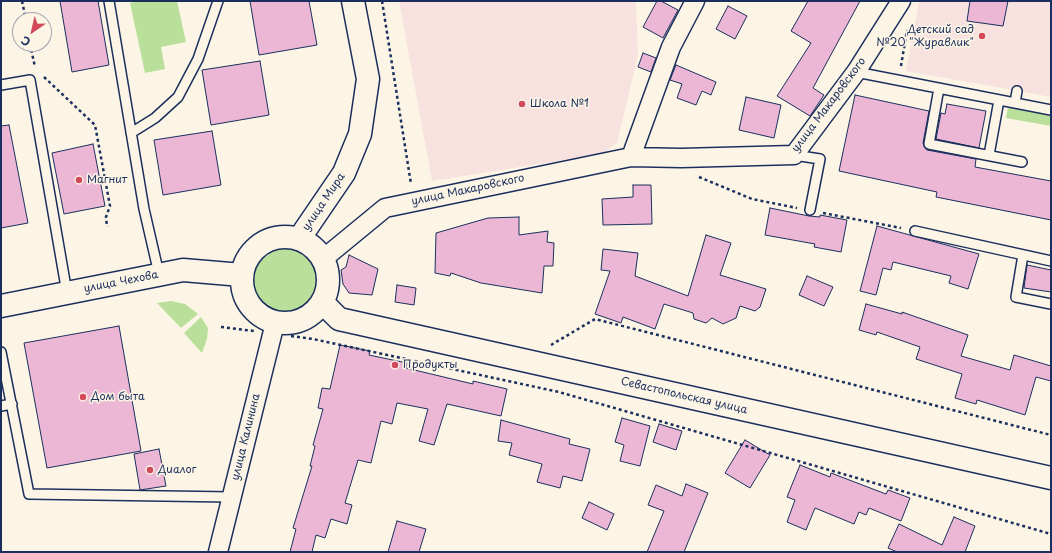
<!DOCTYPE html>
<html>
<head>
<meta charset="utf-8">
<style>
	body { margin:0 }
	#map { position:relative; width:1052px; height:553px; overflow:hidden; background:#fcf5e5; font-family:"Playpen Sans",sans-serif }
	canvas { display:block }
	.frame { position:absolute; inset:0; border:2px solid #1b2f5e; pointer-events:none }
	.north { position:absolute; left:12px; top:12px; width:40px; height:40px; box-sizing:border-box; background:#fcf5e5; border:1px solid #a2a6af; border-radius:50%; rotate:214deg; font-size:11px; font-weight:700; line-height:16px; text-align:center; color:#1b2f5e }
	.north::after { content:''; display:block; margin:auto; width:14px; height:18px; background:#d1495b; clip-path:polygon(50% 0,100% 100%,50% 72%,0 100%) }
</style>
</head>
<body>
<div id="map">
<canvas width="1052" height="553"></canvas>
<div class="frame"></div>
<div class="north">С</div>
</div>
<script>
const context = document.querySelector('canvas').getContext('2d');
context.lineJoin = 'round';
function fill(path, color) { context.fillStyle = color; context.fill(path, 'evenodd'); }
const toPath = rows => new Path2D(rows.map(r => 'M' + r).join(''));
function trace(path, color, width, dash) { context.strokeStyle = color; context.lineWidth = width; context.lineCap = dash ? 'butt' : 'round'; context.setLineDash(dash || []); context.stroke(path); }
function write(font, color, halo, rows, align = 'center') {
  context.font = font + ' "Playpen Sans",sans-serif'; context.lineWidth = 3; context.setLineDash([]); context.textBaseline = 'middle'; context.strokeStyle = halo; context.fillStyle = color; for (const [text, x, y, turn = 0] of rows) {
    context.save(); context.translate(x, y); context.rotate((+turn || 0) * Math.PI / 180); context.textAlign = isNaN(turn) ? turn : align; if (halo) context.strokeText(text, 0, 0); context.fillText(text, 0, 0); context.restore();
  }
}
fill(toPath([
	[399,1,636,1,638,55,617,143,602,154,432,181],
	[919,1,1051,1,1051,97,906,71]
]), '#f7e2e0');
fill(toPath([
	[139,1,177,1,186,42,161,47,165,69,145,73,130,3],
	[1009,102,1051,110,1051,126,1006,118],
	'254 281a32 32 0 1 1 64 0a32 32 0 1 1-64 0Z',
	[171,301,185,304,198,314,181,328,157,303],
	[201,317,208,328,207,339,202,353,184,333]
]), '#b9df9a');
const building = toPath([
	[60,1,98,1,109,65,72,72,60,1],
	[250,1,309,1,317,45,259,55,250,1],
	[657,1,661,1,678,10,663,38,643,27,657,1],
	[808,1,860,1,813,88,824,95,810,116,777,96,811,43,791,31,808,1],
	[970,1,1008,1,1003,26,967,21,970,1],
	[728,6,747,16,735,39,716,29,728,6],
	[643,53,656,58,651,72,638,67,643,53],
	[260,61,269,115,211,125,202,70,260,61],
	[676,65,716,82,711,95,702,91,696,105,677,98,682,84,670,80,676,65],
	[855,95,929,111,923,143,924,146,927,150,976,159,975,167,1051,181,1051,220,936,197,937,192,839,171,855,95],
	[746,97,781,105,774,138,739,130,746,97],
	[947,104,986,111,979,148,936,139,941,113,945,114,947,104],
	[9,125,28,223,1,228,1,126,9,125],
	[212,131,221,185,163,195,154,140,212,131],
	[93,144,105,206,64,214,52,153,93,144],
	[633,185,651,185,652,224,603,225,602,199,633,197,633,185],
	[770,208,809,216,820,217,820,215,847,220,841,252,814,247,815,244,765,235,770,208],
	[519,217,519,235,548,231,547,242,554,243,553,266,544,266,542,293,481,283,451,273,450,276,435,273,436,233,488,218,519,217],
	[877,226,979,254,968,289,949,283,951,276,893,262,891,270,883,268,876,295,860,291,877,226],
	[706,235,731,243,720,275,766,289,760,307,755,311,740,306,736,318,723,324,712,318,706,323,694,319,693,313,664,304,655,329,623,317,621,323,595,314,610,271,601,270,603,249,638,253,635,276,688,296,706,235],
	[349,255,378,269,372,295,349,293,343,284,341,270,346,267,349,255],
	[1027,265,1051,270,1051,292,1024,288,1027,265],
	[807,276,833,287,824,306,799,295,807,276],
	[397,285,416,288,414,305,395,302,397,285],
	[866,304,902,314,902,312,968,335,961,356,1010,370,1014,355,1051,366,1051,381,1036,377,1025,415,977,400,976,404,955,398,962,374,916,359,920,347,877,332,876,335,859,330,866,304],
	[119,326,141,451,47,468,24,343,119,326],
	[340,345,370,351,369,355,407,363,406,368,473,384,473,381,507,389,501,416,447,404,434,445,419,441,428,409,397,403,392,424,381,421,371,463,358,460,345,503,352,505,347,524,331,519,325,538,316,535,312,552,290,552,296,529,293,528,312,466,310,466,315,446,313,445,323,409,318,408,322,388,330,389,340,345],
	[622,418,650,426,640,466,620,461,624,445,615,442,622,418],
	[501,420,570,439,569,444,590,449,582,481,563,476,560,488,537,482,542,464,509,455,512,443,498,441,501,420],
	[659,424,682,431,676,450,653,442,659,424],
	[745,440,770,455,750,488,725,473,745,440],
	[159,449,166,486,140,490,134,454,159,449],
	[800,465,830,477,831,473,886,494,888,490,910,498,901,521,869,508,866,515,859,512,854,524,815,508,806,530,787,522,795,500,787,497,800,465],
	[686,484,708,493,684,552,647,552,664,511,648,505,656,485,682,496,686,484],
	[589,502,614,514,607,530,582,518,589,502],
	[954,517,975,526,965,552,897,552,888,548,899,524,942,545,954,517],
	[397,521,426,529,419,552,388,552,397,521]
]);
fill(building, '#ebb7d4');
trace(building, '#1b2f5e', 1);
const service = toPath([
	[109,1,144,209,159,274],
	[856,72,1051,110],
	[1,85,30,80,67,293],
	[939,88,929,144,1022,162],
	[1015,103,1017,91],
	[131,133,155,118,178,97,198,59,218,1],
	[794,155,820,159,810,210],
	[989,155,999,100],
	[915,231,1051,261],
	[1023,255,1016,297,1051,304],
	[1,352,29,494,231,497],
	[1,406,12,404]
]);
const minor = toPath([
	[631,157,671,47,695,1],
	[323,259,385,208,631,157,681,158,794,155,856,72,901,1],
	[218,552,275,323]
]);
const tertiary = toPath([
	[299,239,344,173,360,134,368,79,353,1]
]);
const secondary = toPath([
	'242 280a43 43 0 1 1 86 0a43 43 0 1 1-86 0Z',
	[323,303,339,319,1051,478],
	[1,306,183,270,242,275]
]);
trace(service, '#1b2f5e', 12);
trace(minor, '#1b2f5e', 21);
trace(tertiary, '#1b2f5e', 25);
trace(secondary, '#1b2f5e', 25);
trace(toPath([
	[22,1,26,20],
	[382,1,411,184],
	[30,44,35,67],
	[901,66,907,30],
	[44,77,95,125,110,206,106,217,107,227],
	[699,177,752,199,797,208],
	[823,213,901,228],
	[221,327,254,331],
	[291,336,313,339,559,392,1051,534],
	[551,345,595,319,1051,435]
]), '#1b2f5e', 2.5, [3, 3]);
trace(service, '#fcf5e5', 9);
trace(minor, '#fcf5e5', 18);
trace(tertiary, '#fcf5e5', 22);
trace(secondary, '#fcf5e5', 22);
for (const [x, y, r, color] of [
	[982,36,4,"#d1495b"],
	[522,104,4,"#d1495b"],
	[79,180,4,"#d1495b"],
	[395,365,4,"#d1495b"],
	[83,397,4,"#d1495b"],
	[150,470,4,"#d1495b"]
]) { const dot = new Path2D(); dot.arc(x, y, r, 0, 2 * Math.PI); context.fillStyle = color; context.fill(dot); trace(dot, '#fcf5e5', 1.5); }
write('11px', '#1b2f5e', '#fcf5e5', [
	["Детский сад",974,30,"right"],
	["№20 \"Журавлик\"",974,43,"right"],
	["Школа №1",530,104],
	["Магнит",87,180],
	["Продукты",403,365],
	["Дом быта",91,397],
	["Диалог",158,470]
], 'left');
write('11px', '#1b2f5e', '#fcf5e5', [
	["улица Макаровского",829,105,-53],
	["улица Макаровского",468,190,-12],
	["улица Мира",324,202,-56],
	["улица Чехова",121,282,-11],
	["Севастопольская улица",684,396,13],
	["улица Калинина",246,437,-76]
]);
</script>
</body>
</html>
